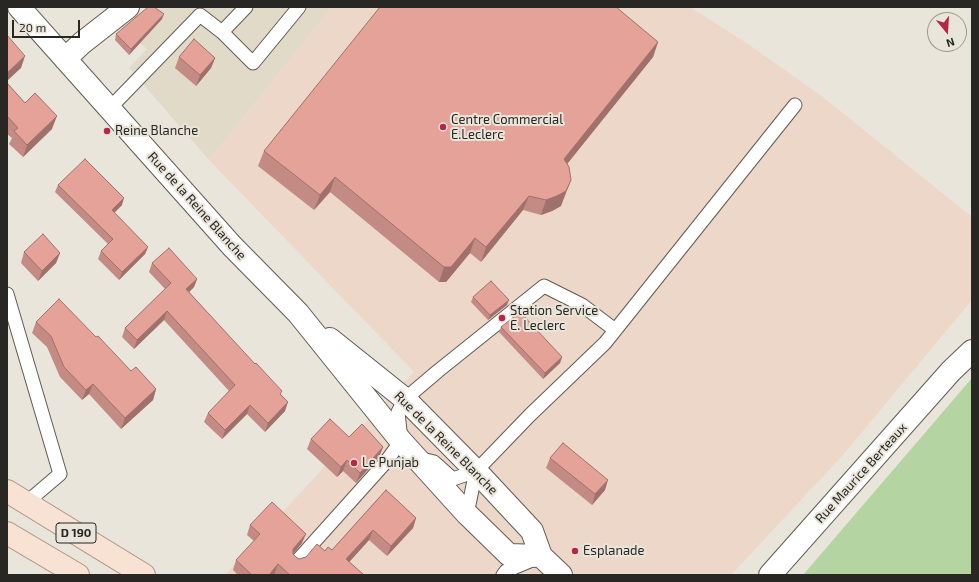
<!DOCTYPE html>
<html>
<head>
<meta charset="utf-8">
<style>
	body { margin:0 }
	#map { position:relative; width:979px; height:582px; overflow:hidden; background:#eae5db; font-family:"Exo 2",sans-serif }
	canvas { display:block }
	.frame { position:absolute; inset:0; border:8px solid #292723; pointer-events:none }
	.north { position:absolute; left:927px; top:12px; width:40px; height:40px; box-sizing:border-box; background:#eae5db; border:1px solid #9d9991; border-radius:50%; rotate:162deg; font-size:11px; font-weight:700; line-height:16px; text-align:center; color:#292723 }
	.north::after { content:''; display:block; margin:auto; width:14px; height:18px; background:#b72646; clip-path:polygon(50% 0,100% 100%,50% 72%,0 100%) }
	.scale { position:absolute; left:12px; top:20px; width:68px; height:18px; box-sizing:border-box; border:2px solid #292723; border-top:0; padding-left:5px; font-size:12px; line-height:14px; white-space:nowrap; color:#292723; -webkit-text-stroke:3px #eae5db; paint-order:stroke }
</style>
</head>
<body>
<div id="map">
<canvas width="979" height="582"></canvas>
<div class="frame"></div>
<div class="north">N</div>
<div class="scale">20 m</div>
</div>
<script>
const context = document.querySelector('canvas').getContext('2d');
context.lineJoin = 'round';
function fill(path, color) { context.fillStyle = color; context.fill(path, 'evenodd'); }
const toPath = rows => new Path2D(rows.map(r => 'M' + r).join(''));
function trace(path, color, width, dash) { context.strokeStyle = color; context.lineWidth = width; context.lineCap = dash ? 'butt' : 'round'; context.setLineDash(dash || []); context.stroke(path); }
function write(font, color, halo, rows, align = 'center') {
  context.font = font + ' "Exo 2",sans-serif'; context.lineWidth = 4; context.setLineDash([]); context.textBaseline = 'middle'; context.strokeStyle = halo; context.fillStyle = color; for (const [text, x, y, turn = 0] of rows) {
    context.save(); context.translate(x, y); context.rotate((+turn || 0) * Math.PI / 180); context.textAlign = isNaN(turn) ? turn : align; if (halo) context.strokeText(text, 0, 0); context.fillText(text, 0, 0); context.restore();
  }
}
fill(toPath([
	[332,7,690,7,748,44,823,97,972,217,972,300,843,455,731,575,225,575,362,426,414,372,209,160]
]), '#ecd7c9');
fill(toPath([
	[151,7,332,7,209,160,129,68,147,49,140,43]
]), '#e2dac9');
fill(toPath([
	[972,378,972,575,803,575]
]), '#b4d4a1');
const service = toPath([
	[222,32,246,7],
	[110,108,200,15,222,32,253,63,299,7],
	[7,294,60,474,26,503],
	[422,459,434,462,453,479,476,471,530,415,605,343,795,105],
	[467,514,476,471],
	[297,561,385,463,401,441,398,412,405,399,438,371,544,286,582,305,615,330],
	[503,575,506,571,532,560]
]);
const minor = toPath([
	[19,7,232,246,298,313,401,441,467,514,509,555,541,556],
	[65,59,82,43,128,7],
	[330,339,405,399,476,471,532,531,541,556,561,575],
	[770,575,951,371,972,351]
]);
const primary = toPath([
	[7,491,144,575],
	[7,533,78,575]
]);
trace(service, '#605c53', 15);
trace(minor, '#605c53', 24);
trace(primary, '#ac9483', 24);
trace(service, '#fff', 13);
trace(minor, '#fff', 22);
trace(primary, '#f7e2d3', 22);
fill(toPath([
	[162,19,129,55,115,40,116,34],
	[658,42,653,57,567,164,561,206,552,211,541,215,523,210,481,262,470,253,446,282,439,282,330,192,314,210,258,166,264,151],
	[179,57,215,58,211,68,196,86,175,68],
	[7,83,25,103,52,129,23,157,9,144,12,138,7,134],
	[58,185,122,205,114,213,148,247,145,254,119,280,98,259,101,251,108,244,55,192],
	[24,252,60,253,56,263,38,281,21,263],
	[152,263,197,279,194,287,189,292,281,395,285,411,265,432,247,414,222,439,204,422,208,413,229,391,164,320,134,349,122,337,125,328,165,289,149,272],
	[473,297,507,305,488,320,471,302],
	[36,322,96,337,131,371,156,389,153,400,121,429,89,394,82,400,60,377,47,347,32,333],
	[501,327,562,357,560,363,543,379,499,332],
	[349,437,383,447,379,457,356,483,343,471,337,477,307,449,311,439],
	[550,458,605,490,592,505,546,468],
	[386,490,416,518,413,528,387,556,369,540,349,562,364,575,276,575,275,574,274,575,238,575,233,570,236,560,254,541,247,535,250,525,302,543,293,554,296,557,299,559,325,551,332,550]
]), '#c48b84');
fill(toPath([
	[164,14,162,19,129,55,131,49],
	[658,42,653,57,559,174,564,159],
	[25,56,21,68,7,81,7,73],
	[215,58,211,68,196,86,200,75],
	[57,116,52,129,23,157,27,145],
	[335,177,330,192,314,210,320,195],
	[571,180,561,206,552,211,541,215,546,200],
	[529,196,523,210,481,262,486,247],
	[124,198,122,205,109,218,112,210],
	[475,238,470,253,446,282,439,282,444,267],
	[148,247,145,254,119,280,122,272],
	[60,253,56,263,38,281,42,271],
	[197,279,194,287,183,298,186,289],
	[509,300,507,305,488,320,490,315],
	[167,311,164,320,134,349,137,340],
	[562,357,560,363,543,379,545,373],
	[93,384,89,394,82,400,86,390],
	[156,389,153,400,121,429,125,418],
	[288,402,285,411,265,432,268,423],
	[250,405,247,414,222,439,225,430],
	[383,447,379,457,356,483,360,473],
	[347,460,343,471,337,477,341,467],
	[608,480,605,490,592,505,595,494],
	[416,518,413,528,387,556,391,546],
	[373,530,369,540,343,569,346,559],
	[306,534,302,543,289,559,293,549],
	[278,564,274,575,269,575]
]), '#a0716b');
const building = toPath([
	[148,7,154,7,164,14,131,49,116,34,148,7],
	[380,7,616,7,658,42,564,159,569,167,571,180,566,191,557,196,546,200,529,196,486,247,475,238,451,267,444,267,335,177,320,195,264,151,380,7],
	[7,35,25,56,7,73,7,35],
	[194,39,215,58,200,75,179,57,194,39],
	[7,83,25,103,35,93,57,116,27,145,14,131,18,128,7,116,7,83],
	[85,159,124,198,112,210,148,247,122,272,101,251,113,239,58,185,85,159],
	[43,234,60,253,42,271,24,252,43,234],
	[169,248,197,279,186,289,255,364,256,363,282,391,280,394,288,402,268,423,250,405,225,430,208,413,235,385,167,311,137,340,125,328,171,283,152,263,169,248],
	[491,281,509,300,490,315,473,297,491,281],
	[59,299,96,337,98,336,131,371,136,367,156,389,125,418,93,384,86,390,64,367,51,336,36,322,59,299],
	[520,312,562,357,545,373,501,327,520,312],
	[330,419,349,437,362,424,383,447,360,473,347,460,341,467,311,439,330,419],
	[563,443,608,480,595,494,550,458,563,443],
	[386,490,416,518,391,546,373,530,346,559,364,575,290,575,278,564,269,575,252,575,236,560,260,534,250,525,272,502,306,534,293,549,293,554,296,557,299,559,306,557,317,544,325,551,328,547,332,550,386,490]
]);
fill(building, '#e4a299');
trace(building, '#a0716b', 1);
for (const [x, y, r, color] of [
	[443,127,4,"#b72646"],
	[107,131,4,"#b72646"],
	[502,318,4,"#b72646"],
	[354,463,4,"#b72646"],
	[575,551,4,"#b72646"]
]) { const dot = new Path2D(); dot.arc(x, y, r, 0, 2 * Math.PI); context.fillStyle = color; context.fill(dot); trace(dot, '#eae5db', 1.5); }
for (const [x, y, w] of [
	[76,533,40]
]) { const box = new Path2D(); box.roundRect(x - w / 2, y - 10, w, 20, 3); context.fillStyle = '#eae5db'; context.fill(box); trace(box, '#292723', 1); }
write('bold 12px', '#292723', null, [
	["D 190",76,533]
]);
write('13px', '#292723', '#eae5db', [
	["Centre Commercial",451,120],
	["E.Leclerc",451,135],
	["Reine Blanche",115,131],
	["Station Service",510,311],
	["E. Leclerc",510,326],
	["Le Punjab",362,463],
	["Esplanade",583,551]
], 'left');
write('13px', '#292723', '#eae5db', [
	["Rue de la Reine Blanche",197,206,48],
	["Rue de la Reine Blanche",446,443,45],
	["Rue Maurice Berteaux",861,473,-48]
]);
</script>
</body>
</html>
